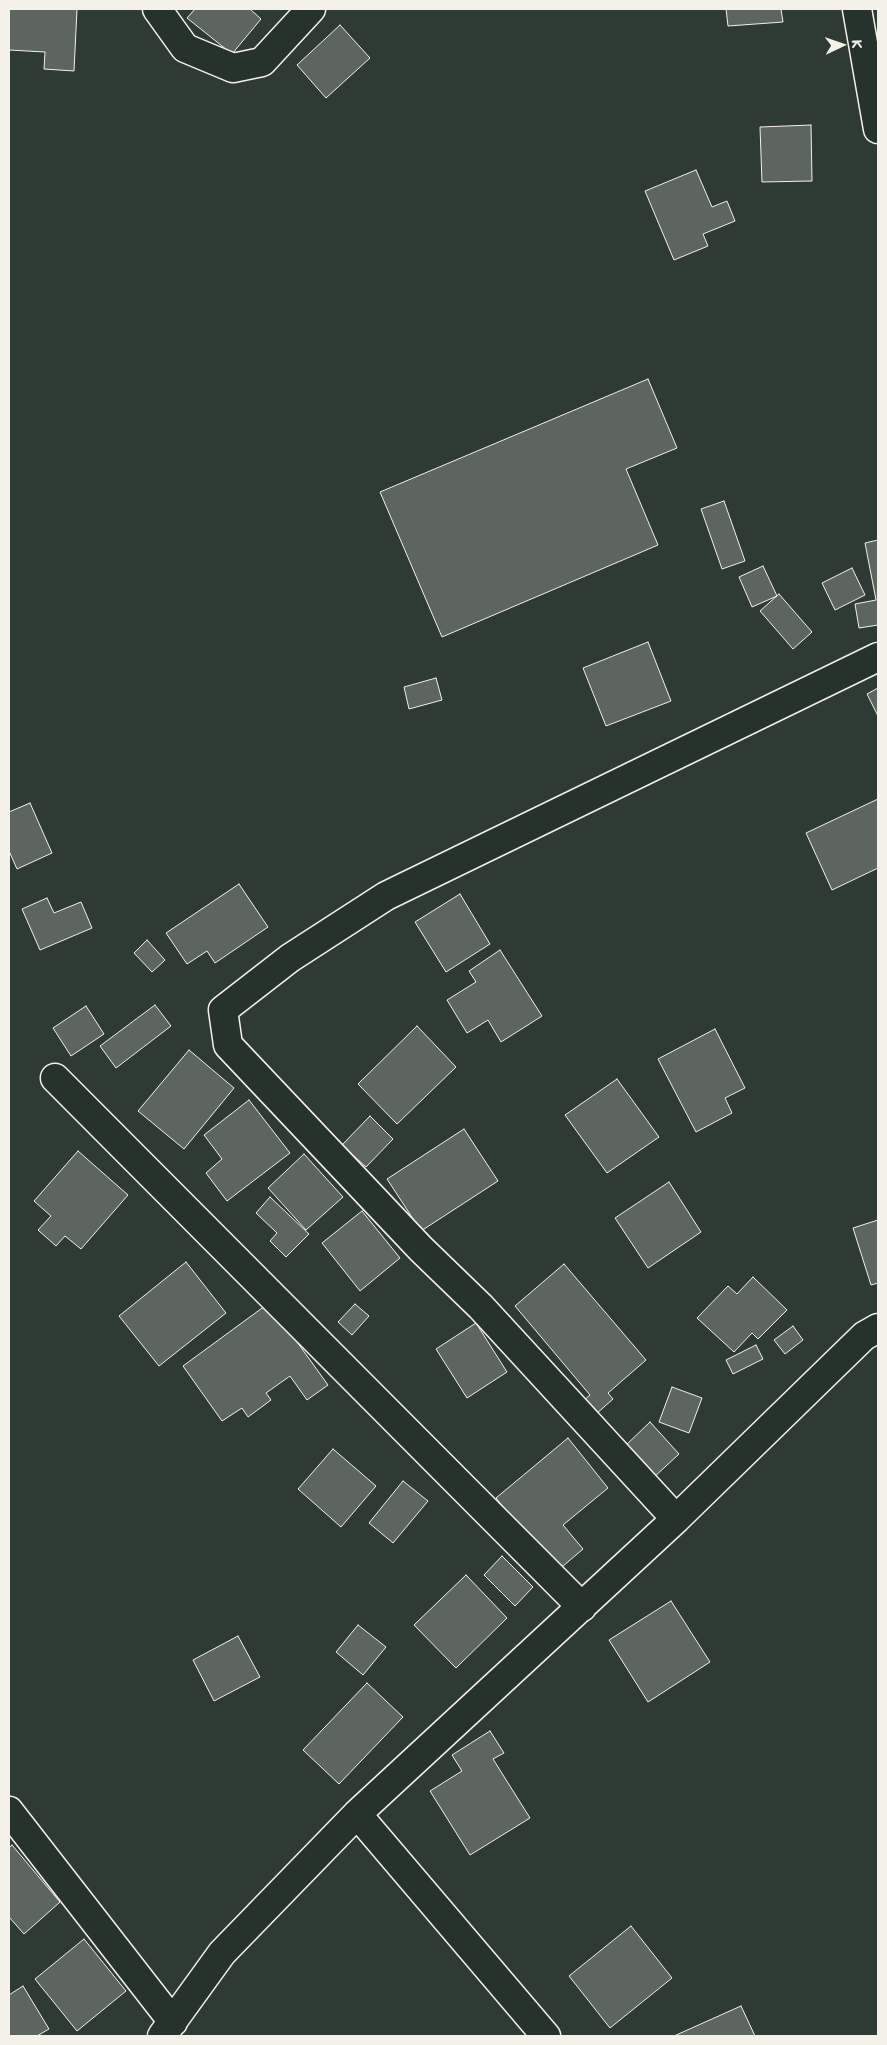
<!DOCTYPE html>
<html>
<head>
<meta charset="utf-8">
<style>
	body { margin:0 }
	#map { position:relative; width:887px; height:2045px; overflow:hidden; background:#2e3b34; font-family:Mali,sans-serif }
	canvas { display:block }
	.frame { position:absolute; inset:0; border:10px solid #f4f1e8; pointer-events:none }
	.north { position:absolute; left:817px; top:20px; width:50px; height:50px; -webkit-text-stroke:4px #26332d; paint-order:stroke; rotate:87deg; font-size:14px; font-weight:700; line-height:20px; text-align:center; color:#f4f1e8 }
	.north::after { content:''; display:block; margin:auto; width:18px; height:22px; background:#f4f1e8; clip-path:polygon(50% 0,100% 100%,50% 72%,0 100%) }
</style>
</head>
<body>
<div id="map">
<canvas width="887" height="2045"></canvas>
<div class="frame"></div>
<div class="north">K</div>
</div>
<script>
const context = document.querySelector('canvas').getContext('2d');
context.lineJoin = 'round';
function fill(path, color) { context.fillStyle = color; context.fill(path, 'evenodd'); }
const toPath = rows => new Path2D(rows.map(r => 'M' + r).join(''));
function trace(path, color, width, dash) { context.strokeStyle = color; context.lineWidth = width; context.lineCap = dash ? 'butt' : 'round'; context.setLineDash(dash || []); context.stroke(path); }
const building = toPath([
	[9,9,77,9,74,71,44,69,45,52,9,50,9,9],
	[195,9,250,9,261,19,232,54,187,18,195,9],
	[726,9,781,9,783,22,728,26,726,9],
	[340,25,370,58,326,98,297,65,340,25],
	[811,125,812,181,762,182,760,127,811,125],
	[696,170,712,207,727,201,735,221,703,234,708,246,674,260,645,191,696,170],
	[648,379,677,448,626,469,658,545,442,637,380,492,648,379],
	[724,501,745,561,722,569,701,509,724,501],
	[878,540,878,625,859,628,855,604,876,600,865,543,878,540],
	[763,566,777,596,752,607,739,577,763,566],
	[852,568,865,595,835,610,822,583,852,568],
	[779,594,812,632,793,649,760,611,779,594],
	[648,642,671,701,606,726,583,668,648,642],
	[436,678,442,700,409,709,404,687,436,678],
	[878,688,878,716,867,694,878,688],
	[878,799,878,868,832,890,806,833,878,799],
	[30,803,52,853,17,869,9,851,9,812,30,803],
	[239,884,268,927,215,963,207,951,187,964,166,933,239,884],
	[460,894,490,944,446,972,415,922,460,894],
	[47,898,54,913,81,902,92,928,40,950,22,909,47,898],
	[147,940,165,960,152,972,134,953,147,940],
	[500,950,542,1016,501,1042,488,1020,467,1033,447,1000,476,982,469,971,500,950],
	[155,1005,171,1026,116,1068,100,1046,155,1005],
	[86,1006,104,1034,71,1056,53,1028,86,1006],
	[417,1026,456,1067,397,1124,358,1084,417,1026],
	[715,1029,745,1088,725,1098,732,1113,696,1132,658,1059,715,1029],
	[189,1050,234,1088,184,1149,138,1111,189,1050],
	[617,1079,659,1137,607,1173,565,1115,617,1079],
	[249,1100,290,1153,227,1201,206,1173,222,1159,204,1135,249,1100],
	[370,1116,393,1139,366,1167,342,1145,370,1116],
	[464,1129,498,1181,421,1231,387,1179,464,1129],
	[78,1151,128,1195,81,1249,65,1236,56,1246,38,1230,51,1216,34,1201,78,1151],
	[304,1154,343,1197,306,1230,268,1188,304,1154],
	[669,1182,701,1232,648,1268,615,1218,669,1182],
	[270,1197,309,1234,286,1257,270,1241,277,1233,256,1213,270,1197],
	[362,1211,400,1258,360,1291,322,1243,362,1211],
	[878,1220,878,1283,871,1285,853,1228,878,1220],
	[186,1262,226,1313,159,1366,119,1316,186,1262],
	[564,1264,646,1360,608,1393,613,1399,595,1415,583,1401,590,1395,515,1306,564,1264],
	[753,1277,787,1310,758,1339,752,1333,734,1352,697,1318,728,1286,737,1294,753,1277],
	[269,1303,328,1385,307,1400,290,1376,266,1393,271,1400,248,1417,242,1408,222,1421,183,1366,269,1303],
	[355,1304,369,1316,352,1335,338,1322,355,1304],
	[476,1323,507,1372,467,1398,436,1349,476,1323],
	[793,1326,803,1340,785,1354,774,1340,793,1326],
	[756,1345,763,1359,733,1374,726,1360,756,1345],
	[672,1387,702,1398,689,1433,659,1422,672,1387],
	[650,1422,679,1454,652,1479,623,1448,650,1422],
	[568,1438,608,1488,563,1525,583,1549,556,1572,496,1498,568,1438],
	[333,1449,376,1486,341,1527,298,1489,333,1449],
	[403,1481,428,1501,393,1543,369,1523,403,1481],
	[502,1556,533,1587,515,1606,484,1575,502,1556],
	[466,1575,507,1618,456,1668,414,1625,466,1575],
	[671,1601,710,1662,648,1702,609,1640,671,1601],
	[358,1625,386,1647,363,1675,336,1652,358,1625],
	[238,1636,260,1677,214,1701,193,1660,238,1636],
	[367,1683,403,1717,339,1784,303,1750,367,1683],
	[490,1731,504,1753,493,1759,530,1818,470,1855,430,1791,462,1771,452,1755,490,1731],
	[12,1845,60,1902,24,1934,9,1917,9,1848,12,1845],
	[631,1926,672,1978,610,2028,569,1976,631,1926],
	[84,1939,126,1991,77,2031,35,1979,84,1939],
	[23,1986,49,2029,37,2036,9,2036,9,1995,23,1986],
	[741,2006,755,2036,674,2036,741,2006]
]);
fill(building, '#5c655e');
trace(building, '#f4f1e8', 1);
const minor = toPath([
	[157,9,185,48,233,68,262,62,311,9],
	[857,9,878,129],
	[55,1078,582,1607],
	[676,1519,481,1307,421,1249,228,1045,223,1010,290,958,386,896,878,657],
	[9,1811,173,2022],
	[357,1814,546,2036],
	[162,2036,222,1953,357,1814,676,1519,864,1336,878,1328]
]);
trace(minor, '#f4f1e8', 31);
trace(minor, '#26332d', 28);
</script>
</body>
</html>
